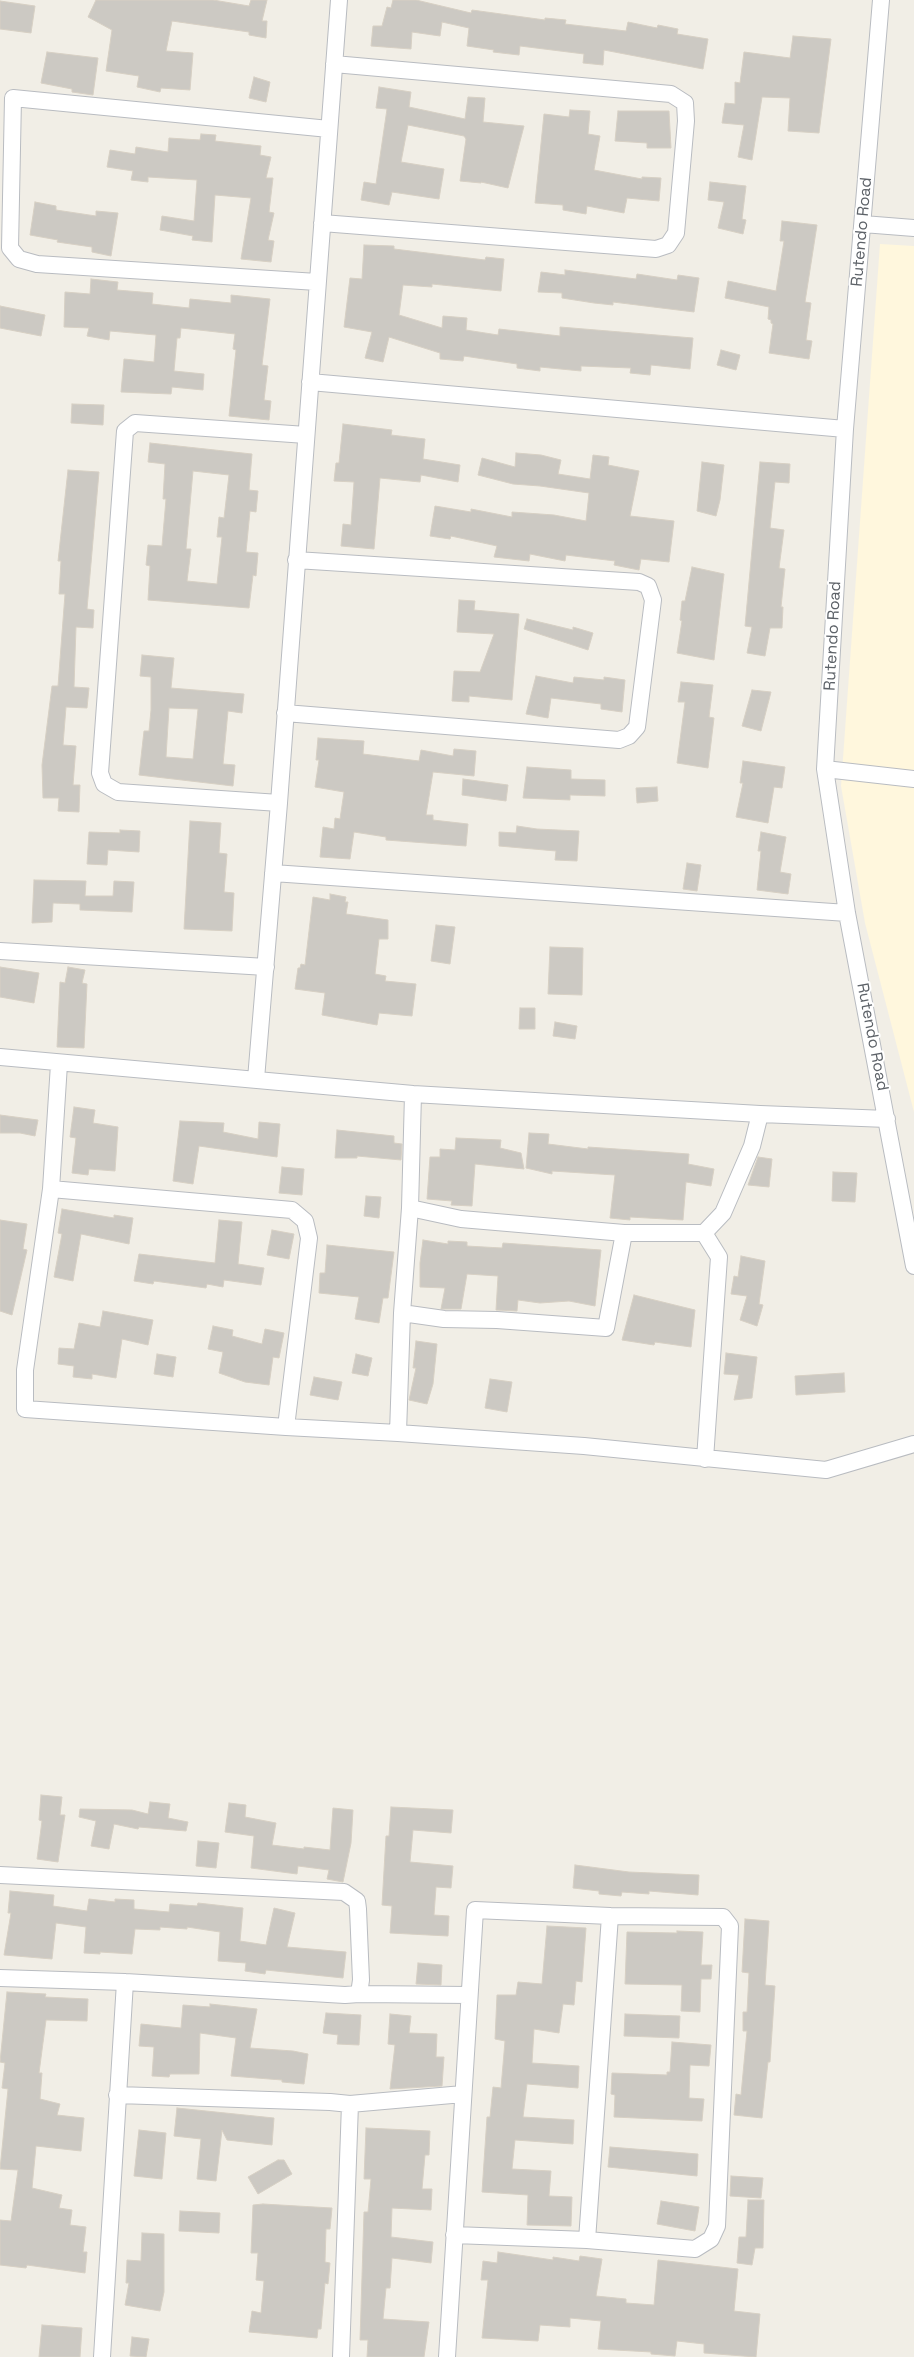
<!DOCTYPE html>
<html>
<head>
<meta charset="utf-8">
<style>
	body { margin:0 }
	canvas { display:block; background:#f1eee6 }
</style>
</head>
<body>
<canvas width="914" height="2357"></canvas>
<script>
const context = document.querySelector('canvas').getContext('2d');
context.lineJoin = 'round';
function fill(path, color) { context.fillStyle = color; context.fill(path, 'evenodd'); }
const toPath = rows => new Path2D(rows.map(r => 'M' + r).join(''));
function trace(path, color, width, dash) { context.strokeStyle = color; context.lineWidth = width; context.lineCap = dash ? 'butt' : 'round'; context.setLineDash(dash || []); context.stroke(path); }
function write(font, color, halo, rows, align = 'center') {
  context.font = font + ' "Space Grotesk",sans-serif'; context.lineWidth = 4; context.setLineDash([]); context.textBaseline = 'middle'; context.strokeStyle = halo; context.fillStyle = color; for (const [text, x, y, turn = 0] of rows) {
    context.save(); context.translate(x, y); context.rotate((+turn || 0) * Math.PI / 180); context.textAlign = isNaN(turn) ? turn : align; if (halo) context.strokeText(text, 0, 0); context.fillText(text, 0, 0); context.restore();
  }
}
fill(toPath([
	[880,244,914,246,914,1112,865,923,841,786]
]), '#fff7dd');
const building = toPath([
	[96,0,213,0,249,6,251,0,267,0,262,21,267,21,266,38,249,35,249,32,172,21,166,51,193,53,190,90,161,88,160,92,137,87,139,76,106,71,112,30,88,17,96,0],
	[393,0,416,0,471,13,472,10,545,20,545,18,566,20,565,24,626,31,628,22,657,28,658,25,678,29,677,34,708,39,703,69,604,50,603,65,583,63,584,54,520,46,519,55,493,52,494,50,467,46,469,28,442,22,440,36,412,32,411,49,371,46,373,26,382,26,387,7,391,8,393,0],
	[0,1,35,6,31,33,0,29,0,1],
	[793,36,831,39,819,133,788,131,790,98,762,97,752,160,738,157,744,125,722,123,725,103,735,104,735,82,740,83,744,52,790,58,793,36],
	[47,52,98,58,93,95,72,92,72,89,41,83,47,52],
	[254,77,270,82,266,102,249,98,254,77],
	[379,87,411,92,409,107,465,119,468,97,485,98,483,122,524,126,508,188,481,182,481,183,460,181,466,139,464,136,408,125,401,162,444,169,439,199,392,192,389,205,361,200,364,182,376,184,387,109,376,108,379,87],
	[570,110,590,111,588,134,600,136,594,170,642,179,642,177,661,178,659,201,627,198,624,213,587,206,586,214,563,210,563,205,535,203,544,114,569,117,570,110],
	[618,111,669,111,671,148,647,148,647,143,615,141,618,111],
	[201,134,216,135,215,141,261,146,260,155,271,157,266,178,273,178,269,212,274,213,268,240,274,241,271,262,241,259,251,198,215,195,212,242,192,240,193,236,160,230,162,216,194,221,197,180,148,177,148,182,131,180,133,171,107,167,110,150,135,154,136,147,168,152,169,138,200,140,201,134],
	[710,182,746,186,742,219,746,220,743,234,718,228,724,202,708,200,710,182],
	[35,202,56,206,56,210,96,216,96,211,118,213,111,256,92,252,92,247,57,242,58,240,30,235,35,202],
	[782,221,817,225,805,302,811,303,806,340,812,341,809,359,769,353,773,324,771,323,771,320,768,319,769,307,725,298,728,281,776,291,784,241,780,241,782,221],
	[364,245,394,246,394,249,485,260,486,257,504,259,501,291,432,284,432,287,403,285,399,315,442,328,443,316,467,318,466,330,498,335,499,329,560,336,560,327,693,338,690,369,651,365,650,375,630,373,631,368,581,366,581,371,540,367,540,371,517,368,517,364,464,356,463,361,440,359,440,353,389,337,383,362,365,358,372,332,344,327,350,278,362,279,364,245],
	[565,270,636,279,637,274,677,280,678,275,699,278,694,312,613,302,613,305,594,303,562,298,562,293,538,292,541,272,565,275,565,270],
	[91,279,118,282,117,290,153,293,152,304,189,308,190,299,231,303,231,295,270,299,262,365,268,366,264,400,271,401,269,420,229,416,236,350,233,349,235,334,181,328,180,338,177,338,174,371,204,374,203,390,172,387,171,394,121,392,124,359,154,362,156,335,110,331,109,340,87,336,89,328,64,327,65,292,90,294,91,279],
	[0,306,45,315,41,336,0,328,0,306],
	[721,350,740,355,736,370,717,365,721,350],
	[72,404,104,405,103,425,71,423,72,404],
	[343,424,392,430,391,435,425,439,423,459,460,465,458,482,421,475,420,482,380,478,374,549,341,546,343,524,351,525,354,482,334,481,336,463,339,463,343,424],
	[150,443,252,454,249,490,258,491,256,512,250,511,246,552,258,553,256,576,253,575,249,608,148,600,150,566,146,565,148,545,162,546,166,499,163,499,165,464,148,462,150,443],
	[193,471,229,475,224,518,219,517,217,537,222,537,217,584,187,581,191,549,186,549,193,471],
	[516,453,541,455,561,460,558,474,590,479,593,455,609,457,608,465,639,471,630,516,674,521,669,562,641,559,639,570,614,565,615,561,566,555,565,561,530,554,529,561,494,557,497,546,451,536,450,539,430,536,435,506,471,512,471,509,512,517,512,512,554,515,586,521,589,493,540,486,513,484,478,475,482,458,515,467,516,453],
	[702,462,724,465,720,500,716,516,697,511,702,462],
	[760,462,790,464,789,483,775,482,770,528,784,530,779,568,785,569,781,607,783,607,782,628,770,628,765,656,747,653,752,627,745,626,760,462],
	[68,470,99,472,87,609,94,610,93,628,76,627,74,687,89,688,87,708,66,707,63,745,76,746,73,785,80,785,79,812,58,811,59,798,43,798,42,765,52,686,58,686,65,594,59,594,61,561,58,561,68,470],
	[692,567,724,574,714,660,677,653,682,621,680,620,682,601,685,601,692,567],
	[459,600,475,601,474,610,519,614,512,700,469,696,469,702,452,701,454,671,480,672,494,634,457,632,459,600],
	[527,619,573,630,573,627,593,633,588,650,524,629,527,619],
	[142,655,174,658,171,688,244,694,242,713,228,711,223,764,235,765,233,786,139,775,144,731,149,731,151,710,151,677,140,676,142,655],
	[169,708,198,709,193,759,166,757,169,708],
	[536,676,573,683,574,677,604,680,604,677,625,680,622,712,601,709,601,704,551,698,548,718,526,714,536,676],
	[681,682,713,685,709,717,714,718,708,768,677,763,685,702,678,702,681,682],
	[752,690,771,692,761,731,742,726,752,690],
	[318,738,364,741,363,754,419,761,421,750,453,756,454,749,476,751,474,776,433,772,426,815,433,815,433,820,468,824,466,846,386,840,386,837,354,832,350,859,320,857,323,827,334,829,335,818,340,819,344,792,315,787,319,760,316,760,318,738],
	[743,761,785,767,782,788,774,787,768,823,736,817,743,783,740,783,743,761],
	[527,767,571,770,571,779,605,780,605,796,570,795,570,800,523,798,527,767],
	[463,779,508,785,506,801,462,795,463,779],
	[657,787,658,801,637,803,636,788,657,787],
	[190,821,221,823,219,853,227,854,224,892,234,893,232,931,184,929,190,821],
	[517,826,537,829,579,831,577,861,555,860,556,851,499,846,499,832,516,833,517,826],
	[120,830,140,831,139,852,108,850,107,865,87,864,89,832,120,833,120,830],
	[761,832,786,837,780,872,791,874,788,894,757,890,761,851,758,851,761,832],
	[687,863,701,865,697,891,683,889,687,863],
	[34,880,86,881,85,896,113,896,114,881,134,882,132,912,80,910,80,904,53,903,52,922,32,923,34,880],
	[330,894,346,897,345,902,348,902,346,914,388,920,388,939,379,939,375,974,386,976,385,981,416,984,412,1016,379,1013,377,1025,322,1015,325,993,295,989,298,968,300,968,301,964,305,965,313,897,330,900,330,894],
	[436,925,455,927,450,964,431,961,436,925],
	[550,947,583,948,582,995,548,994,550,947],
	[0,967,39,973,34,1003,0,997,0,967],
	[68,967,85,970,82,983,87,984,84,1048,57,1047,60,982,65,983,68,967],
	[520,1008,535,1008,535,1029,519,1029,520,1008],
	[555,1022,577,1026,575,1039,553,1036,555,1022],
	[74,1107,95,1110,93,1123,118,1127,115,1171,89,1169,88,1175,72,1173,76,1138,70,1137,74,1107],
	[0,1115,38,1120,35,1136,20,1133,0,1133,0,1115],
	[180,1121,224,1123,223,1132,258,1139,259,1122,280,1124,277,1157,199,1146,193,1184,173,1181,180,1121],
	[337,1130,394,1136,394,1143,402,1144,401,1160,357,1156,357,1158,335,1158,337,1130],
	[529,1133,549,1134,548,1144,588,1149,588,1147,689,1154,688,1164,714,1169,711,1186,686,1182,683,1220,630,1217,630,1220,610,1218,615,1175,552,1171,552,1174,526,1168,529,1133],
	[456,1138,501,1140,500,1148,521,1153,524,1169,475,1164,472,1206,451,1205,452,1201,427,1199,430,1157,440,1157,440,1149,455,1150,456,1138],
	[758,1157,772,1159,769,1187,748,1185,758,1157],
	[282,1167,304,1169,302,1195,279,1193,282,1167],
	[833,1172,857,1173,855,1202,832,1201,833,1172],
	[366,1196,381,1197,379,1218,364,1216,366,1196],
	[62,1209,114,1218,114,1215,133,1218,129,1244,81,1234,73,1281,54,1277,62,1234,58,1233,62,1209],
	[0,1220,27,1224,23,1249,27,1250,12,1315,0,1311,0,1220],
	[219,1220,242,1222,238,1264,264,1268,261,1285,224,1280,223,1287,207,1284,206,1288,154,1281,153,1284,134,1281,139,1254,215,1263,219,1220],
	[272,1230,294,1234,289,1259,267,1255,272,1230],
	[423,1240,448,1244,448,1241,467,1242,467,1246,502,1248,503,1243,601,1250,595,1306,569,1301,540,1303,518,1300,517,1311,496,1310,498,1276,467,1274,461,1309,441,1309,445,1288,420,1287,420,1263,423,1240],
	[327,1245,394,1252,388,1298,383,1298,379,1323,355,1319,359,1297,319,1293,320,1273,325,1273,327,1245],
	[741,1256,765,1261,759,1304,763,1305,757,1326,740,1320,747,1296,731,1294,734,1276,738,1277,741,1256],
	[634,1295,695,1310,691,1347,655,1342,654,1345,622,1340,634,1295],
	[103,1311,153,1320,148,1345,122,1339,116,1378,92,1374,92,1379,73,1377,74,1366,58,1364,59,1348,74,1349,79,1323,100,1327,103,1311],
	[213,1326,233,1330,232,1336,262,1344,265,1329,284,1333,279,1358,273,1357,269,1385,245,1382,219,1373,223,1352,208,1349,213,1326],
	[416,1341,437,1344,433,1384,427,1404,409,1400,416,1368,413,1368,416,1341],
	[726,1353,757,1357,752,1398,734,1400,739,1375,724,1374,726,1353],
	[157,1354,176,1357,173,1377,154,1374,157,1354],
	[356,1354,372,1358,368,1376,352,1373,356,1354],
	[844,1373,845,1392,796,1395,795,1376,844,1373],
	[314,1377,342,1382,338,1400,310,1395,314,1377],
	[490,1379,512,1382,507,1412,485,1408,490,1379],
	[41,1795,62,1797,60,1815,65,1815,58,1862,37,1859,42,1821,39,1820,41,1795],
	[150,1802,170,1804,168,1818,188,1822,186,1831,139,1827,138,1829,114,1824,109,1849,91,1846,96,1821,79,1817,80,1809,132,1810,148,1814,150,1802],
	[229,1803,246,1805,245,1817,276,1823,272,1845,304,1849,304,1847,330,1850,333,1808,353,1810,351,1843,343,1882,327,1879,329,1870,298,1866,297,1874,251,1868,254,1836,225,1832,229,1803],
	[391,1807,453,1810,451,1833,413,1830,410,1862,453,1866,451,1888,436,1887,434,1915,449,1916,448,1936,390,1933,392,1906,382,1905,385,1853,386,1836,389,1836,391,1807],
	[198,1841,219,1843,216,1868,196,1866,198,1841],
	[575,1865,629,1872,699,1875,698,1895,649,1891,649,1894,622,1892,621,1896,599,1894,599,1891,573,1888,575,1865],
	[10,1891,54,1895,53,1906,87,1911,89,1899,115,1902,115,1899,134,1900,134,1909,169,1912,170,1904,197,1906,198,1903,243,1908,240,1941,266,1945,274,1908,295,1913,287,1947,346,1952,343,1978,266,1970,265,1974,245,1971,246,1963,218,1961,220,1932,187,1927,187,1929,160,1927,160,1930,135,1929,132,1954,100,1952,100,1954,84,1953,86,1927,56,1923,52,1959,4,1955,11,1913,8,1913,10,1891],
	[745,1919,769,1921,765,1985,775,1986,770,2062,768,2062,762,2118,734,2115,736,2094,741,2095,747,2031,743,2031,743,2012,747,2012,749,1973,742,1972,745,1919],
	[547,1926,586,1928,582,1982,576,1981,574,2005,563,2004,559,2033,534,2029,532,2063,579,2066,578,2088,527,2084,523,2117,574,2120,573,2144,515,2140,512,2169,551,2171,549,2196,572,2197,571,2226,527,2225,528,2195,482,2192,487,2117,490,2117,493,2087,501,2088,505,2041,495,2039,497,1995,516,1995,518,1982,542,1984,547,1926],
	[677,1931,703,1932,701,1965,712,1965,711,1979,701,1979,700,2012,681,2011,682,1985,625,1984,627,1932,677,1933,677,1931],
	[418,1963,442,1965,441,1985,416,1984,418,1963],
	[7,1992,46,1994,45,1997,88,1999,87,2021,46,2020,39,2073,42,2073,40,2099,60,2104,57,2115,84,2118,81,2151,36,2146,32,2188,62,2195,59,2208,72,2210,70,2225,86,2227,83,2252,87,2252,85,2273,27,2265,26,2268,0,2265,0,2220,11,2221,18,2170,0,2169,8,2089,2,2088,5,2063,0,2062,7,1992],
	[210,2004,257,2009,250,2048,293,2051,308,2054,304,2084,282,2082,282,2080,231,2076,236,2038,200,2033,199,2074,170,2074,169,2077,152,2076,154,2047,139,2046,141,2024,181,2028,183,2005,210,2007,210,2004],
	[326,2013,361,2015,359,2045,337,2044,338,2035,323,2033,326,2013],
	[390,2014,411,2016,409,2033,437,2034,436,2057,444,2057,442,2086,390,2089,395,2045,388,2044,390,2014],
	[625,2014,680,2016,679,2038,624,2036,625,2014],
	[672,2042,711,2045,709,2066,690,2065,689,2098,704,2099,702,2121,614,2117,615,2095,611,2094,612,2073,667,2075,667,2072,670,2072,672,2042],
	[177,2108,274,2118,272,2145,227,2140,222,2130,216,2181,197,2179,201,2139,174,2136,177,2108],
	[366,2128,430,2131,429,2155,425,2155,422,2189,432,2189,431,2210,392,2208,391,2237,433,2242,431,2263,392,2258,390,2288,386,2288,383,2319,429,2322,424,2357,367,2357,368,2340,360,2340,364,2212,368,2212,371,2179,364,2179,366,2128],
	[139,2130,166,2133,162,2179,134,2176,139,2130],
	[610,2147,698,2154,697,2176,608,2167,610,2147],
	[278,2160,284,2160,292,2174,258,2194,248,2177,278,2160],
	[731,2176,763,2178,761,2198,730,2196,731,2176],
	[748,2200,764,2200,763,2248,755,2248,752,2265,737,2263,739,2237,746,2237,748,2200],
	[661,2201,699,2207,695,2231,657,2224,661,2201],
	[263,2204,332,2208,330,2229,326,2229,325,2262,330,2263,328,2284,325,2283,321,2329,318,2329,317,2338,249,2332,252,2311,261,2313,264,2281,256,2280,258,2253,251,2253,253,2205,263,2204],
	[180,2211,220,2213,219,2233,179,2231,180,2211],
	[142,2233,164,2234,164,2292,160,2311,125,2305,129,2283,126,2283,127,2260,141,2261,142,2233],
	[498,2252,553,2260,553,2257,579,2261,580,2256,602,2259,596,2296,626,2299,626,2303,654,2305,658,2260,738,2269,734,2311,760,2314,756,2357,704,2353,704,2344,677,2341,675,2356,651,2354,651,2352,598,2349,601,2321,570,2318,570,2327,540,2325,538,2341,482,2338,488,2280,481,2280,483,2261,497,2263,498,2252],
	[42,2325,82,2328,80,2357,39,2357,42,2325],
	[132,2337,149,2339,146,2357,130,2356,132,2337]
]);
fill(building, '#ccc9c3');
trace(building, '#d7d0c4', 1);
const minor = toPath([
	[881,0,845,429,825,769,847,913,914,1266],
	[322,223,656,249,668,245,676,233,686,121,685,103,671,94,334,64],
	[863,224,914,228],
	[317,282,37,264,19,259,10,248,13,98,329,129],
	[310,382,845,429],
	[285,713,619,740,629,736,637,727,653,600,648,586,639,582,296,560],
	[825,769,914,779],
	[279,803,118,792,104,784,100,773,125,431,135,423,306,435],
	[273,873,847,913],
	[0,951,266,967],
	[0,1057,413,1094,760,1114,887,1119],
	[59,1064,51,1189,25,1370,25,1409,286,1427],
	[256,1079,279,803,339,0],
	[51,1189,292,1210,305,1221,309,1238,286,1427,398,1433,402,1313,410,1208,413,1094],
	[410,1208,461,1219,624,1233],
	[704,1233,719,1257,705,1459],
	[402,1313,444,1319,497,1320,606,1328,624,1233,704,1233,723,1213,752,1146,760,1114],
	[398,1433,584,1446,826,1470,914,1444],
	[0,1875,344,1892,357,1901,358,1909,361,1980,359,1994,345,1995,125,1982,0,1978],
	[359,1994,469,1995],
	[117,2095,330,2102,350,2104,341,2357],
	[350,2104,463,2094],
	[587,2240,610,1916],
	[102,2357,125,1982],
	[447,2357,475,1910,610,1916,723,1917,730,1926,717,2226,711,2239,695,2249,587,2240,454,2235]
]);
trace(minor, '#b9bcc1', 18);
trace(minor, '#fff', 16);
write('16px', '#5d6268', '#fff', [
	["Rutendo Road",862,232,-85],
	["Rutendo Road",833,636,-87],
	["Rutendo Road",872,1037,79]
]);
</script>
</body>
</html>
